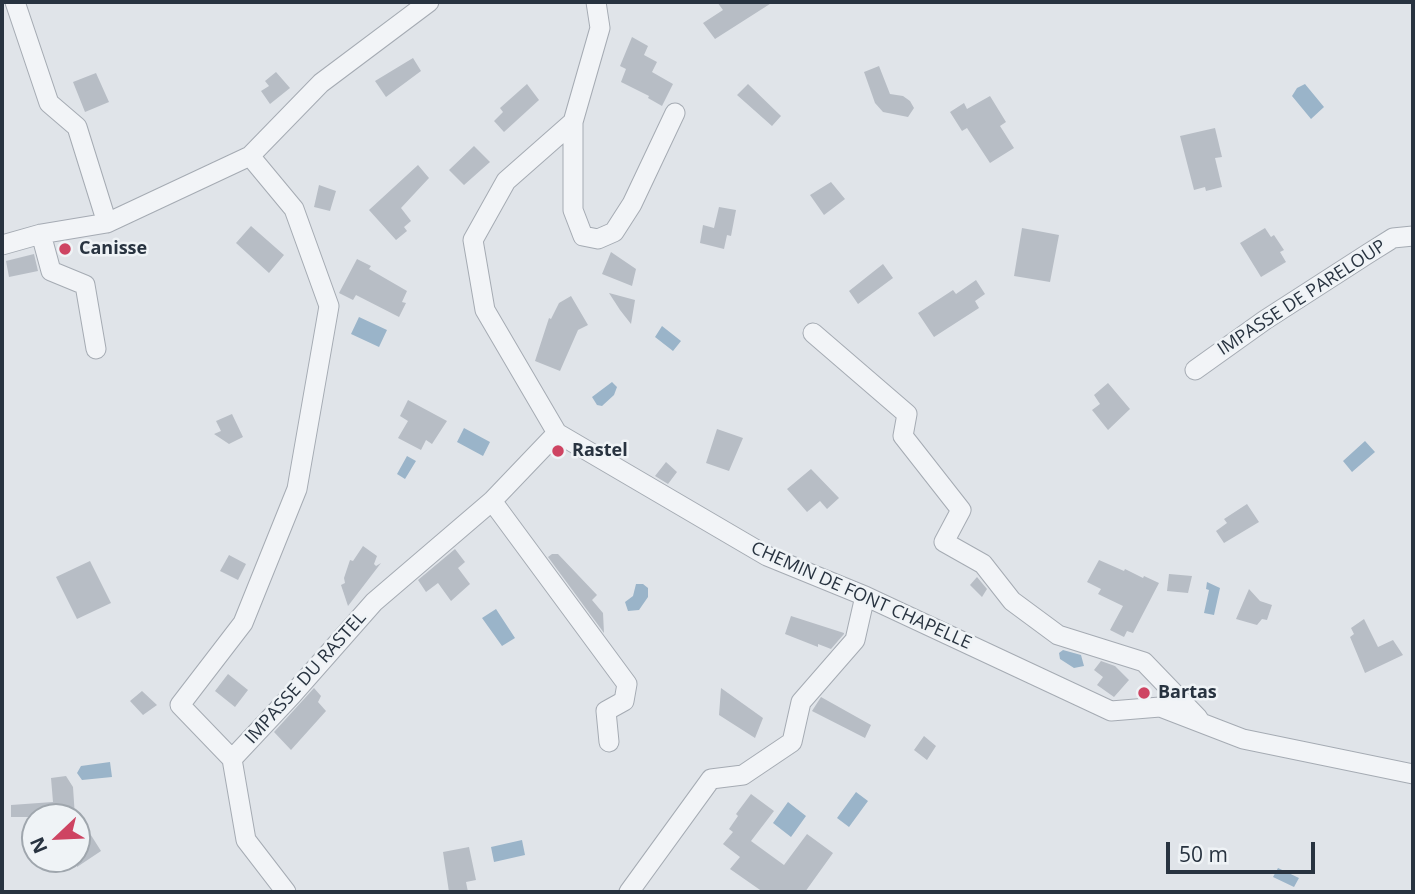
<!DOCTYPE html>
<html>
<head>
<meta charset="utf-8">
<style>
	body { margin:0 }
	#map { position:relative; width:1415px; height:894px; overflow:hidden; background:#e0e4e9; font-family:"Open Sans",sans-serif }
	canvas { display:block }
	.frame { position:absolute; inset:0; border:4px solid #283340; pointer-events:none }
	.north { position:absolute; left:21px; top:803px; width:70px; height:70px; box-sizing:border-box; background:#eff3f6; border:2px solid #9fa6ad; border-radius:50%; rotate:247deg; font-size:19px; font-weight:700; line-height:28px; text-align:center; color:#283340 }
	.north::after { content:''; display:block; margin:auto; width:24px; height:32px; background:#ce4462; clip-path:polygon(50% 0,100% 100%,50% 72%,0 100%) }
	.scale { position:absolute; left:1166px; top:842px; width:149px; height:32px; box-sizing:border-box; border:4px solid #283340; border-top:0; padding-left:9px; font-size:21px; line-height:24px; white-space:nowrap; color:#283340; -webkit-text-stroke:5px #eff3f6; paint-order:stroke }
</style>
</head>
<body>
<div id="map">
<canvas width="1415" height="894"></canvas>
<div class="frame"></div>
<div class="north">N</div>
<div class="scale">50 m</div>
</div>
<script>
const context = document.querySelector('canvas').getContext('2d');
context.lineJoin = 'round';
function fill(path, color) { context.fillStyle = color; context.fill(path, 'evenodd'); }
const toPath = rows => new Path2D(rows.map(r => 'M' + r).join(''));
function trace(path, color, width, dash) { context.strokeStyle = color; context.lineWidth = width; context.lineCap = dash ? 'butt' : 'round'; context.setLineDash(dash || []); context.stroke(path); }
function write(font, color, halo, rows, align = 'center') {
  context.font = font + ' "Open Sans",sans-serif'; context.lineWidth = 5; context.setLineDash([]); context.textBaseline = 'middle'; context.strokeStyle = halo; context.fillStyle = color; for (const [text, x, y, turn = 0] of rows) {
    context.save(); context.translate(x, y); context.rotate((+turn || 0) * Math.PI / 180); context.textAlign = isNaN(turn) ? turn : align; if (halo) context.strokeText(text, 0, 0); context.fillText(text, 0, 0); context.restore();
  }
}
fill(toPath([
	[1305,84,1324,107,1311,119,1292,96,1297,88],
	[359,317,387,330,379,347,351,334],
	[662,326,681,341,673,351,655,337],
	[612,382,617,387,614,395,602,406,597,405,592,397],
	[464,428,490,442,483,456,457,442],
	[1365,441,1375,452,1352,472,1343,461],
	[407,456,416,461,405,479,397,474],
	[1207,582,1220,588,1214,615,1204,613,1209,590,1206,589],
	[636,584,643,584,648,588,648,597,639,610,628,611,625,602,633,596],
	[496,609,515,638,502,646,482,618],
	[1063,650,1081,655,1084,666,1074,668,1060,659,1059,653],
	[110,762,112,777,82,780,77,773,81,766],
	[856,792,868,801,849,827,837,818],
	[788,802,806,816,791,837,773,823],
	[522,840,525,855,494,862,491,847],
	[1278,868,1299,878,1294,887,1273,877]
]), '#9ab4c9');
fill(toPath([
	[717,2,773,2,715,39,703,23,723,10],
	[632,37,648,46,644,55,657,62,652,72,673,84,662,106,648,98,649,96,621,82,626,69,620,66],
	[413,58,421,71,386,97,375,81],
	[879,66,890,94,903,96,910,101,914,108,908,117,883,112,875,103,864,72],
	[276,72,290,88,270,104,261,91,269,86,265,81],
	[96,73,109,102,85,112,73,82],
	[527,84,539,100,504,132,494,121,503,112,500,108],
	[748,84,781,116,772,126,737,95],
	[990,96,1006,122,1000,126,1014,148,990,163,967,128,962,131,950,112,964,103,967,109],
	[1215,128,1222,157,1215,158,1222,187,1206,191,1205,187,1194,190,1180,136],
	[474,146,490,162,464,185,449,170],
	[418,165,429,178,401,208,411,221,404,227,407,231,396,240,369,210],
	[831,182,845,199,824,215,810,195],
	[319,185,336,191,330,211,314,207],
	[719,207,736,210,731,236,727,235,724,249,700,243,703,225,714,228],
	[251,226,284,255,269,273,236,243],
	[1022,228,1059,235,1050,282,1014,276],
	[1265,228,1271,237,1274,235,1284,250,1280,252,1286,262,1261,277,1240,243],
	[611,252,636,269,632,286,602,274],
	[34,254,38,271,9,277,6,261],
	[357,259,371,266,369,269,407,291,402,302,406,303,399,317,356,295,353,300,339,293],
	[883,264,893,278,858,304,849,291],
	[976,280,985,294,975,301,979,308,934,337,918,313,953,290,956,294],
	[609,293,635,300,631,324,620,310],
	[571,296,588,325,578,330,560,371,535,361,549,318,551,319,559,303],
	[1108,383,1130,409,1108,430,1092,410,1100,404,1094,395],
	[408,400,447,421,432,444,426,440,421,450,398,438,408,421,400,416],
	[232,414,243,437,229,444,214,434,221,431,216,421],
	[717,429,743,438,729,471,706,463],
	[666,462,677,472,668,484,655,476],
	[811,469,839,498,827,509,820,501,807,512,787,489],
	[1247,504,1259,522,1224,543,1216,531,1227,523,1224,519],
	[363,546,377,556,374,564,376,566,381,563,348,606,341,585,345,583,344,578,350,560,353,561],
	[455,549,465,562,458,568,470,584,451,601,438,583,426,592,418,580],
	[552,554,558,554,597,595,592,600,603,613,604,633,548,557],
	[229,555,246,564,238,580,220,571],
	[1099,560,1124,571,1125,569,1143,578,1144,576,1159,583,1133,633,1127,631,1124,637,1110,630,1123,606,1098,594,1101,589,1087,582],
	[90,561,111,603,77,619,56,577],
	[1169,574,1192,576,1188,593,1167,591],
	[977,577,987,589,982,597,970,585],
	[1249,589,1260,601,1272,605,1267,620,1262,619,1257,625,1236,619],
	[791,616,844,633,844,634,831,649,818,644,818,647,785,634],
	[1364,619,1378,647,1393,640,1403,655,1365,673,1350,637,1354,634,1351,628],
	[1101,661,1115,666,1129,680,1114,697,1097,685,1103,677,1094,670],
	[228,674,248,690,235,707,215,691],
	[314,688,321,696,318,702,326,711,291,750,274,732],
	[721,688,763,718,755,738,719,715],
	[142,691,157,705,143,715,130,701],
	[821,697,871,725,865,738,812,711],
	[924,736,936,746,927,760,914,750],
	[66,776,73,787,75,817,11,817,11,805,53,802,51,778],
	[751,794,774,811,751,841,784,865,807,834,833,853,805,892,763,892,730,869,740,857,723,844,733,832,729,829,738,816,736,814],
	[77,813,101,851,77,867],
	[469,847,476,880,466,882,468,892,449,892,443,852]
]), '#b7bdc5');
const street = toPath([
	[15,2,49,103,77,127,107,223],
	[596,2,600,28,573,122,506,181,473,240,485,310,557,433,767,556,865,596,1111,711,1160,707,1243,739,1413,774],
	[573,122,573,210,583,236,598,239,614,232,632,204,675,113],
	[41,234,51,271,85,285,96,349],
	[2,245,41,234,107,223,250,156,321,83,429,2],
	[813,333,907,414,903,436,961,510,944,542,983,564,1012,601,1058,635,1144,662,1198,718],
	[1195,370,1265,320,1369,253,1393,238,1413,236],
	[492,501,627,684,624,701,606,711,609,742],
	[232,759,180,705,243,623,297,489,329,306,294,209,250,156],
	[286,892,246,840,232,759,292,695,374,602,492,501,557,433],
	[629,892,711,779,743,775,792,742,801,702,855,640,865,596]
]);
trace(street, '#a5abb3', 21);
trace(street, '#f2f4f7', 19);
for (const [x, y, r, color] of [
	[65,249,7,"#ce4462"],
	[558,451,7,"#ce4462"],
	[1144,693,7,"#ce4462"]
]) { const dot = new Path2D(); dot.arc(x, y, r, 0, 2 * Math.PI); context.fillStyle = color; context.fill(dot); trace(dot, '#eff3f6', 2.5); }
write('bold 18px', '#283340', '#eff3f6', [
	["Canisse",79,249],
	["Rastel",572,451],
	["Bartas",1158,693]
], 'left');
write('18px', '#283340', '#eff3f6', [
	["IMPASSE DE PARELOUP",1302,298,-33],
	["CHEMIN DE FONT CHAPELLE",861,596,24],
	["IMPASSE DU RASTEL",306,678,-48]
]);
</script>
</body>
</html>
